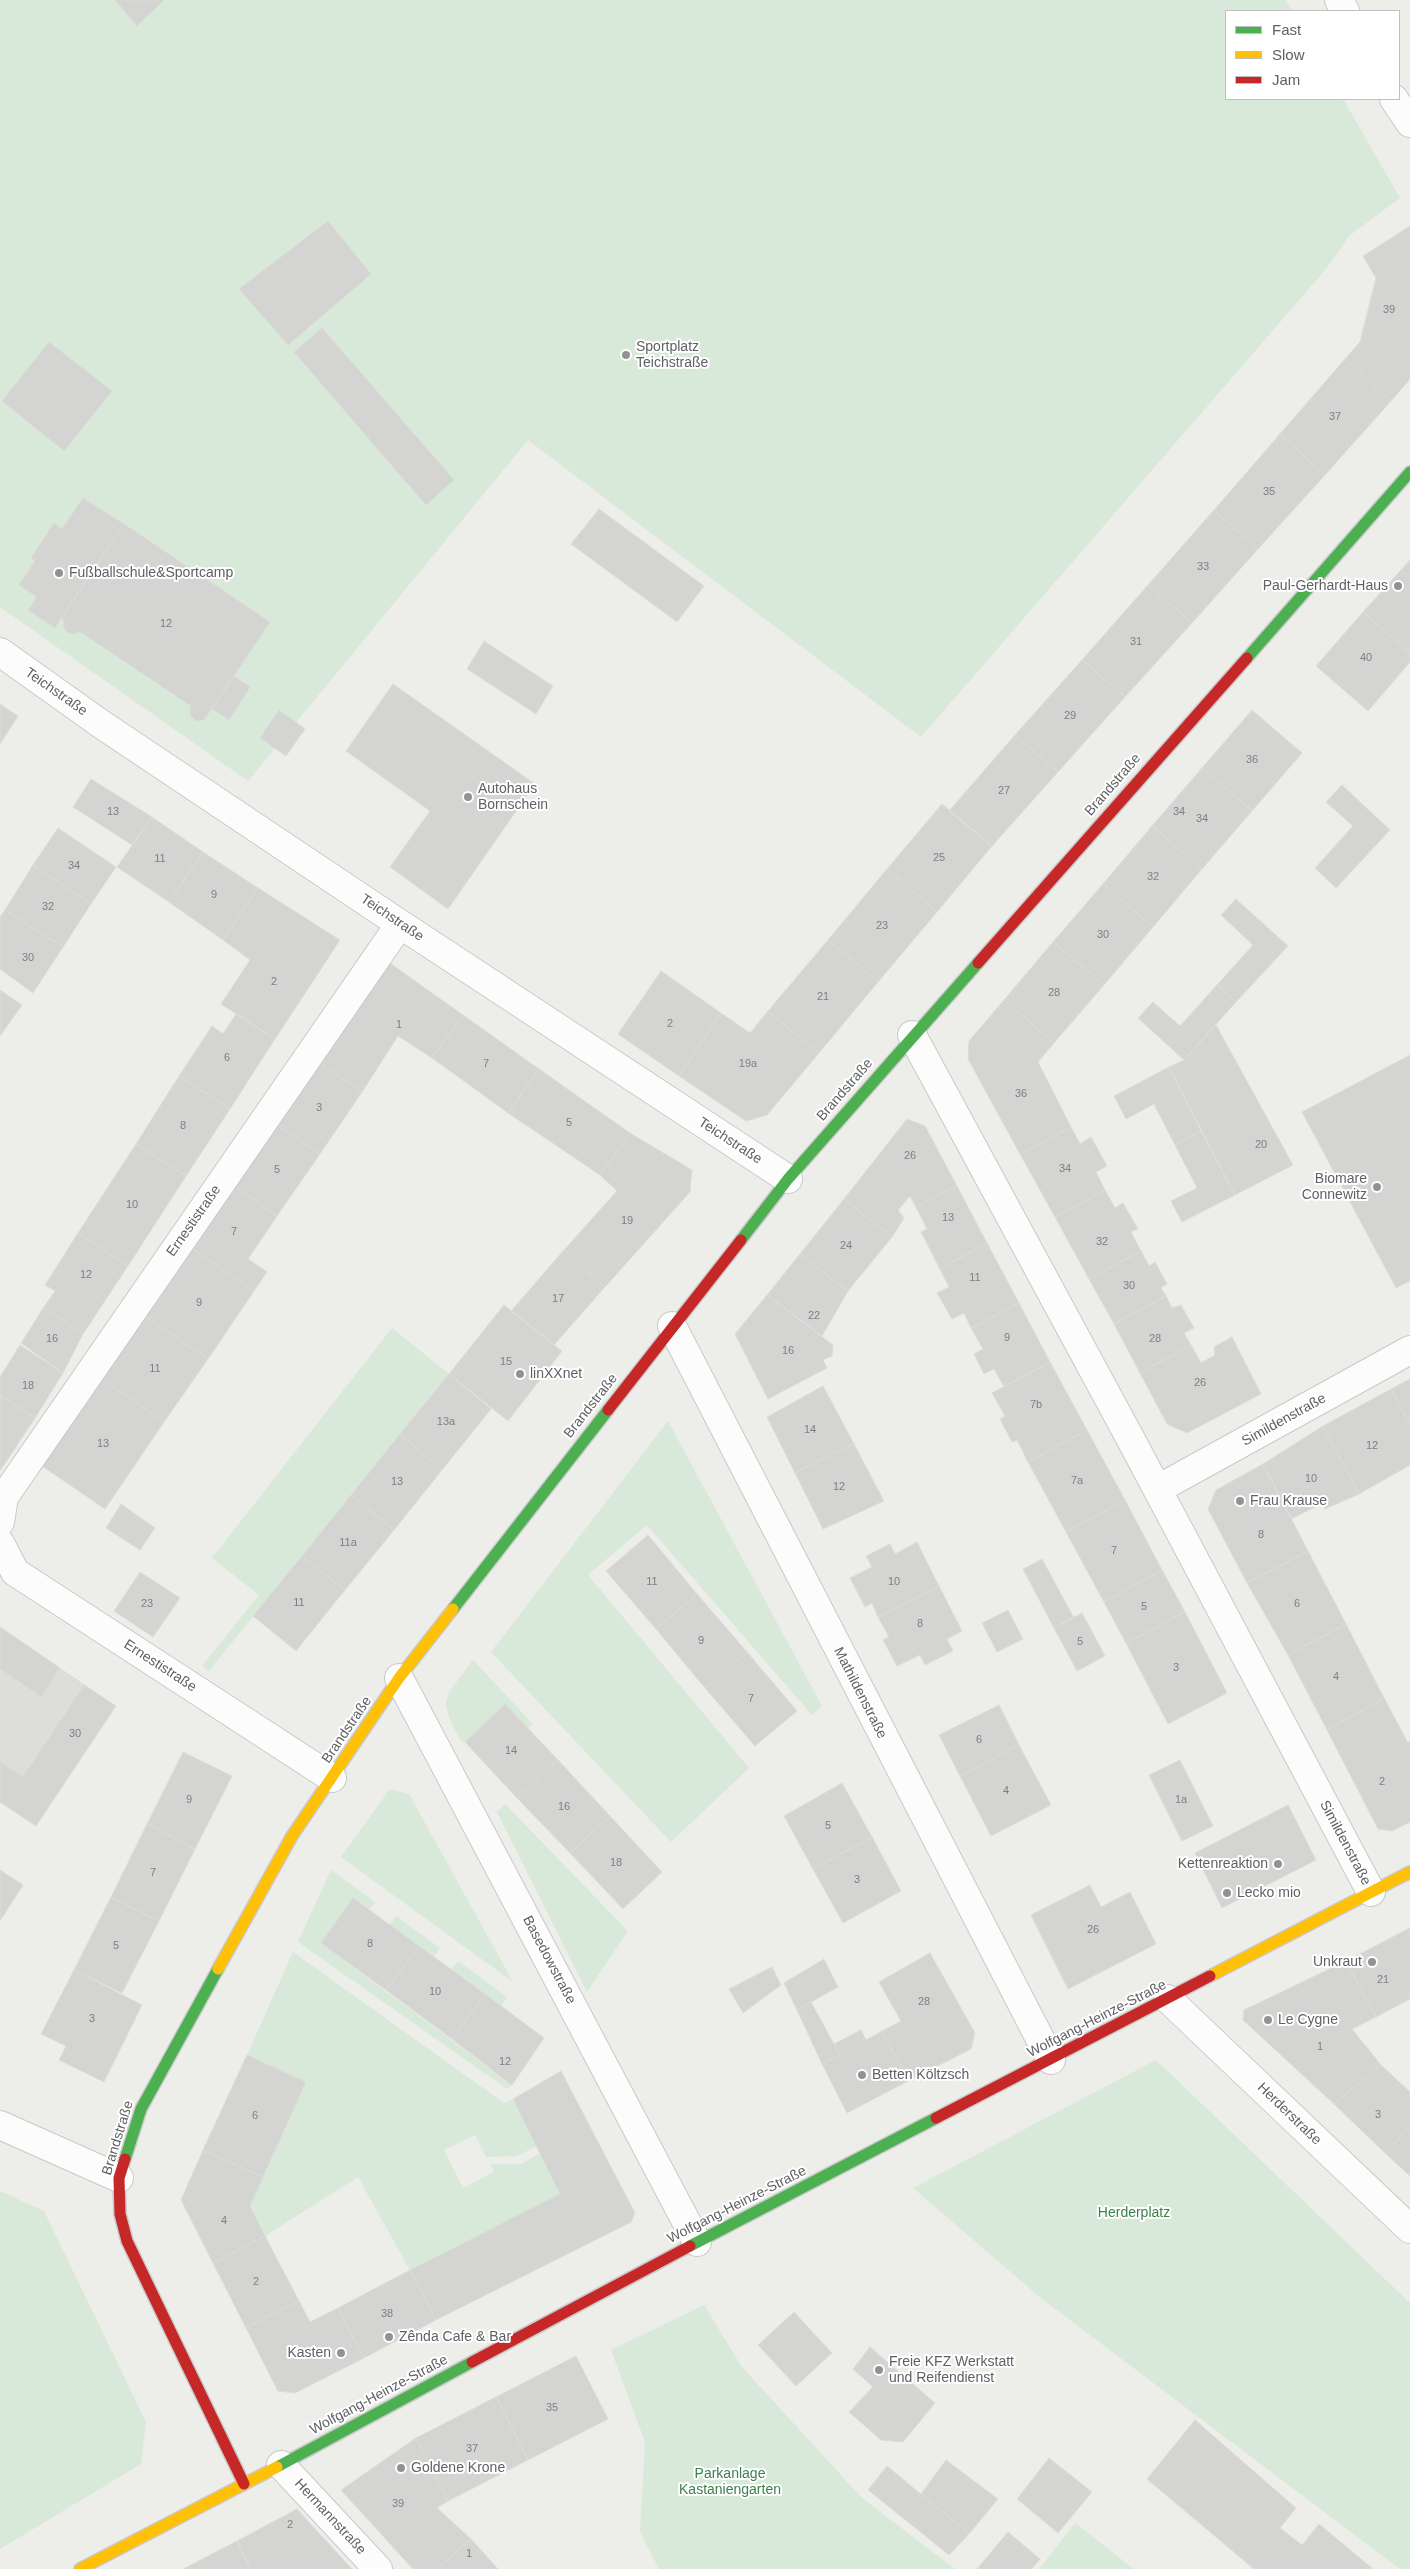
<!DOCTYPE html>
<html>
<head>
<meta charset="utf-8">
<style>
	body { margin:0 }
	#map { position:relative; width:1410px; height:2569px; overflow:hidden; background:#edede9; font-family:Arial,sans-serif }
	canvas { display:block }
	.legend { position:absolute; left:1225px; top:10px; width:175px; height:90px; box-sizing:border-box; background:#fff; border:1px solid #bfc0c2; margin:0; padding:6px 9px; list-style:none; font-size:15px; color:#5f6166 }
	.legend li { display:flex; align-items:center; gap:10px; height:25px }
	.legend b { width:25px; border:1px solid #bfc0c2 }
</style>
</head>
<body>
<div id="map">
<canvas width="1410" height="2569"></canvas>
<ul class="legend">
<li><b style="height:6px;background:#4caf50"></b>Fast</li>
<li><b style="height:6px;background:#ffc107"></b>Slow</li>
<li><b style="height:6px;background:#c62828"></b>Jam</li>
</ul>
</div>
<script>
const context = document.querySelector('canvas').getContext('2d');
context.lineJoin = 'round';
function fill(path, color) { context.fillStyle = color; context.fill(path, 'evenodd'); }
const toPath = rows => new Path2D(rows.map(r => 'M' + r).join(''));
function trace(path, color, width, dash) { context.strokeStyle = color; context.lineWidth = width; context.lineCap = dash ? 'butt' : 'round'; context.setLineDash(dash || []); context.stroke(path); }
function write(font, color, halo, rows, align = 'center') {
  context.font = font + ' Arial,sans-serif'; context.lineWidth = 4; context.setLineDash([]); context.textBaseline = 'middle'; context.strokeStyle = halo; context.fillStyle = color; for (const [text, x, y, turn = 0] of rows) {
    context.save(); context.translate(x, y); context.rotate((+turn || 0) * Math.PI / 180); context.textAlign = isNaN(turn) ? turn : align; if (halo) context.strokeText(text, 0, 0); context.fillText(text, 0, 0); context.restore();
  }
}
fill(toPath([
	[0,1627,116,1706,36,1826,0,1802]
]), '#ddddd9');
fill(toPath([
	[0,0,1286,0,1292,11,1226,11,1226,99,1343,99,1400,198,1349,236,1326,269,921,737,528,440,248,781,0,607],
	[392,1328,449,1374,209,1671,202,1666,259,1595,212,1558],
	[668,1421,822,1706,812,1715,647,1525,588,1575,749,1768,671,1842,491,1652],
	[473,1660,533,1724,528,1728,505,1704,465,1742,460,1740,449,1718,446,1704,449,1692],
	[390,1789,409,1794,513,1982,341,1857],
	[505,1804,628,1931,587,1992,497,1812],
	[331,1870,375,1902,369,1910,353,1898,321,1943,512,2085,507,2089,298,1942],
	[396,1916,440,1948,434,1957,389,1925],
	[293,1952,504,2103,513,2099,537,2146,517,2156,486,2157,475,2135,444,2150,463,2188,494,2172,490,2164,521,2164,540,2153,560,2194,410,2270,358,2177,265,2236,250,2206,306,2082,247,2055],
	[458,1961,507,1997,501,2006,451,1970],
	[1156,2060,1410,2303,1410,2569,1400,2569,1042,2299,913,2188],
	[0,2191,44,2211,146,2422,141,2464,0,2549],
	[704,2305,742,2367,862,2498,955,2569,659,2569,640,2532,645,2442,611,2350],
	[1075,2523,1134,2569,1039,2569]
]), '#d8e9d9');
const building = toPath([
	[115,0,164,0,137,26,115,0],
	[328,221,371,274,288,345,239,289,328,221],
	[1410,226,1410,379,1391,401,1345,359,1360,342,1376,278,1363,256,1410,226],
	[322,328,454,480,426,505,294,352,322,328],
	[49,342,112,391,64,451,2,401,49,342],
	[1345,359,1391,401,1325,475,1280,434,1345,359],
	[1280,434,1325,475,1258,549,1214,510,1280,434],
	[83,498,124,524,55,628,28,610,37,597,19,585,35,561,31,558,54,523,62,529,83,498],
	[599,509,704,586,677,622,571,544,599,509],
	[1214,510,1258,549,1192,623,1148,585,1214,510],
	[124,524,270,622,204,720,196,721,190,715,191,706,79,631,74,634,67,632,63,626,64,621,61,618,124,524],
	[1410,560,1410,653,1363,612,1410,560],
	[1148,585,1192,623,1125,697,1082,660,1148,585],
	[1363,612,1410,653,1410,662,1368,711,1316,666,1363,612],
	[484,641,553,686,536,714,467,669,484,641],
	[1082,660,1125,697,1058,772,1015,735,1082,660],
	[234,676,250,687,229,720,212,709,234,676],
	[393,684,535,784,448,909,390,867,430,811,346,751,393,684],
	[0,704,18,716,0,744,0,704],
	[279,710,305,729,286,756,260,738,279,710],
	[1252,710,1302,753,1252,811,1202,768,1252,710],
	[1015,735,1058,772,992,846,949,811,1015,735],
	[1202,768,1252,811,1202,869,1152,826,1202,768],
	[91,779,152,817,132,845,73,807,91,779],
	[1342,785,1390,830,1336,888,1315,868,1353,826,1326,802,1342,785],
	[942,804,992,846,937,912,887,869,942,804],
	[152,817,203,852,169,902,117,867,152,817],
	[1152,826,1202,869,1153,927,1103,884,1152,826],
	[58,828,116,867,91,904,33,865,58,828],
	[203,852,258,888,223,940,169,902,203,852],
	[33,865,91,904,63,947,5,910,33,865],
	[887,869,937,912,878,982,828,940,887,869],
	[1103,884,1153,927,1104,985,1053,942,1103,884],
	[258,888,340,940,275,1039,221,1004,250,960,223,940,258,888],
	[1236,899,1288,946,1236,1002,1217,985,1253,945,1221,915,1236,899],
	[5,910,63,947,33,993,0,969,0,917,5,910],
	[828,940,878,982,819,1053,768,1011,828,940],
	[1053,942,1104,985,1054,1043,1004,1000,1053,942],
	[387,961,463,1015,432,1058,398,1036,362,1092,318,1062,387,961],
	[661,971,721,1013,679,1076,618,1034,661,971],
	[1217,985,1236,1002,1184,1060,1138,1018,1153,1002,1180,1026,1217,985],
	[0,990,22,1005,0,1036,0,990],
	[1004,1000,1054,1043,1038,1062,1071,1127,1020,1154,968,1059,969,1041,1004,1000],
	[768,1011,819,1053,767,1115,746,1121,679,1076,721,1013,750,1033,768,1011],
	[236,1014,275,1039,230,1109,179,1076,212,1026,223,1034,236,1014],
	[463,1015,539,1069,508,1113,432,1058,463,1015],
	[1216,1025,1293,1165,1235,1195,1169,1067,1184,1060,1216,1025],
	[1410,1055,1410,1281,1396,1288,1302,1112,1410,1055],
	[318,1062,362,1092,320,1154,276,1124,318,1062],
	[1169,1067,1201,1131,1175,1145,1154,1104,1126,1119,1114,1096,1169,1067],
	[539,1069,630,1133,600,1175,508,1113,539,1069],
	[179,1076,230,1109,186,1176,136,1144,179,1076],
	[907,1119,925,1126,957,1186,916,1207,910,1196,898,1210,904,1218,892,1237,844,1199,907,1119],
	[276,1124,320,1154,277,1216,234,1186,276,1124],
	[1071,1127,1080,1144,1091,1137,1107,1166,1096,1172,1105,1190,1055,1217,1020,1154,1071,1127],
	[1201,1131,1235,1195,1182,1222,1171,1201,1197,1188,1175,1145,1201,1131],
	[630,1133,692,1170,690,1192,605,1287,564,1250,617,1191,600,1175,630,1133],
	[136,1144,186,1176,128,1266,78,1233,136,1144],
	[234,1186,277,1216,248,1259,267,1272,254,1291,191,1248,234,1186],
	[957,1186,987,1243,940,1269,921,1232,927,1229,916,1207,957,1186],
	[1105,1190,1115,1208,1123,1203,1138,1229,1131,1232,1141,1251,1089,1279,1055,1217,1105,1190],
	[844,1199,892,1237,848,1291,800,1254,844,1199],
	[78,1233,128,1266,83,1334,44,1307,55,1291,45,1285,78,1233],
	[987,1243,1019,1303,971,1328,964,1313,952,1319,937,1293,949,1287,940,1269,987,1243],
	[191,1248,254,1291,208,1359,145,1316,191,1248],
	[564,1250,605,1287,554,1345,511,1311,564,1250],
	[1141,1251,1149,1266,1155,1262,1167,1284,1161,1288,1166,1296,1114,1324,1089,1279,1141,1251],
	[800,1254,848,1291,822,1336,767,1295,800,1254],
	[767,1295,833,1345,832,1356,823,1360,827,1368,768,1399,735,1334,767,1295],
	[1166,1296,1172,1308,1181,1305,1194,1328,1184,1333,1191,1345,1140,1373,1114,1324,1166,1296],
	[1019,1303,1050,1362,1004,1387,994,1369,984,1374,974,1354,983,1349,971,1328,1019,1303],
	[504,1305,562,1351,508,1421,449,1374,504,1305],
	[44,1307,83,1334,63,1373,21,1343,44,1307],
	[145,1316,208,1359,164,1422,102,1379,145,1316],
	[1232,1337,1261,1394,1187,1433,1167,1424,1140,1373,1191,1345,1201,1363,1215,1355,1214,1347,1232,1337],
	[20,1345,63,1373,35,1418,0,1395,0,1377,20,1345],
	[1050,1362,1087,1430,1028,1462,1017,1440,1012,1442,1000,1419,1005,1416,992,1393,1050,1362],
	[449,1374,491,1409,442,1470,400,1434,449,1374],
	[102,1379,164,1422,105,1509,42,1466,102,1379],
	[1410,1379,1410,1425,1391,1389,1410,1379],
	[823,1386,854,1444,795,1473,767,1417,823,1386],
	[1391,1389,1410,1425,1410,1465,1359,1494,1323,1426,1391,1389],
	[0,1395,35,1418,0,1471,0,1395],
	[1323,1426,1359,1494,1325,1509,1323,1503,1291,1519,1263,1464,1323,1426],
	[1087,1430,1125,1500,1066,1532,1028,1462,1087,1430],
	[400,1434,442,1470,394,1530,351,1495,400,1434],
	[854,1444,884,1501,823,1529,795,1473,854,1444],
	[1263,1464,1308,1551,1247,1583,1208,1509,1216,1490,1263,1464],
	[351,1495,394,1530,345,1590,302,1556,351,1495],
	[1125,1500,1162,1570,1104,1602,1066,1532,1125,1500],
	[121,1504,155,1528,140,1550,106,1528,121,1504],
	[648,1535,697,1594,656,1629,606,1571,648,1535],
	[917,1542,939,1586,878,1617,872,1603,865,1607,850,1578,872,1567,866,1556,890,1544,895,1554,917,1542],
	[1308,1551,1346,1624,1288,1655,1247,1583,1308,1551],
	[302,1556,345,1590,296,1651,253,1616,302,1556],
	[1042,1559,1074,1618,1054,1628,1023,1569,1042,1559],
	[1162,1570,1185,1612,1126,1643,1104,1602,1162,1570],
	[140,1572,180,1598,153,1637,114,1611,140,1572],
	[939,1586,962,1631,947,1639,953,1651,925,1665,920,1655,897,1666,883,1640,889,1637,878,1617,939,1586],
	[697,1594,747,1652,705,1688,656,1629,697,1594],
	[1008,1610,1023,1639,997,1652,982,1623,1008,1610],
	[1185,1612,1227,1693,1168,1724,1126,1643,1185,1612],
	[1082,1613,1105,1656,1077,1671,1054,1628,1082,1613],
	[1346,1624,1384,1698,1327,1730,1288,1655,1346,1624],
	[0,1627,60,1668,41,1697,0,1669,0,1627],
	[747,1652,797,1711,755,1746,705,1688,747,1652],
	[84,1685,116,1706,36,1826,0,1802,0,1761,23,1777,84,1685],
	[1384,1698,1408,1743,1410,1741,1410,1822,1392,1831,1378,1829,1327,1730,1384,1698],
	[505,1704,558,1760,517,1798,465,1742,505,1704],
	[999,1705,1019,1745,960,1776,939,1735,999,1705],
	[1019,1745,1051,1805,991,1836,960,1776,1019,1745],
	[183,1752,232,1776,195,1849,147,1824,183,1752],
	[558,1760,610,1816,570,1853,517,1798,558,1760],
	[1180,1760,1213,1826,1182,1841,1149,1775,1180,1760],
	[842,1783,872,1837,813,1869,784,1816,842,1783],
	[1288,1805,1316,1860,1222,1908,1195,1853,1288,1805],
	[610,1816,662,1872,623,1909,570,1853,610,1816],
	[147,1824,195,1849,159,1921,111,1897,147,1824],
	[872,1837,901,1891,843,1923,813,1869,872,1837],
	[0,1870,23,1885,0,1921,0,1870],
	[1090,1885,1101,1907,1130,1892,1156,1944,1068,1989,1031,1915,1090,1885],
	[111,1897,159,1921,122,1993,74,1970,111,1897],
	[353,1898,419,1946,386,1990,321,1943,353,1898],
	[1410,1928,1410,1999,1376,2017,1346,1961,1410,1928],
	[419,1946,485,1994,452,2039,386,1990,419,1946],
	[930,1953,975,2033,971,2049,908,2081,882,2031,901,2021,879,1982,930,1953],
	[824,1959,838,1987,797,2010,784,1983,824,1959],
	[1346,1961,1376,2017,1352,2029,1381,2065,1334,2104,1243,2020,1244,2010,1346,1961],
	[772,1967,781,1985,743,2013,729,1989,772,1967],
	[74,1970,142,2005,104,2082,59,2060,66,2046,41,2034,74,1970],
	[485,1994,544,2038,512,2085,452,2039,485,1994],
	[811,2002,840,2055,822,2064,797,2010,811,2002],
	[861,2030,866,2040,882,2031,908,2081,847,2113,822,2064,840,2055,834,2044,861,2030],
	[247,2055,306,2082,263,2177,203,2150,247,2055],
	[1381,2065,1410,2092,1410,2127,1385,2153,1334,2104,1381,2065],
	[561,2071,635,2213,631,2222,436,2320,410,2270,560,2194,513,2099,561,2071],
	[1410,2127,1410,2176,1385,2153,1410,2127],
	[203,2150,263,2177,250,2206,265,2236,213,2263,181,2200,203,2150],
	[265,2236,299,2301,246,2328,213,2263,265,2236],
	[410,2270,436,2320,364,2358,338,2308,410,2270],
	[299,2301,310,2322,338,2308,364,2358,295,2393,278,2391,246,2328,299,2301],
	[794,2312,832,2353,796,2386,758,2345,794,2312],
	[870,2347,935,2403,903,2442,881,2440,849,2412,873,2387,853,2369,870,2347],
	[576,2356,608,2419,528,2460,496,2397,576,2356],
	[496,2397,528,2460,448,2501,416,2438,496,2397],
	[1195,2420,1296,2508,1280,2528,1302,2545,1319,2524,1373,2569,1254,2569,1147,2479,1195,2420],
	[416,2438,448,2501,437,2508,471,2539,437,2569,413,2569,341,2490,416,2438],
	[1049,2458,1092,2492,1058,2533,1017,2499,1049,2458],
	[946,2460,998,2499,969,2534,921,2494,946,2460],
	[887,2466,969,2534,949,2555,868,2490,887,2466],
	[297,2509,338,2554,352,2569,251,2569,237,2541,297,2509],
	[1008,2532,1040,2559,1032,2569,977,2569,1008,2532],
	[471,2539,498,2569,437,2569,471,2539],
	[237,2541,251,2569,183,2569,237,2541]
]);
fill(building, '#d4d4d2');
trace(building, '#dcdcd8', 1);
const street = toPath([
	[1339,0,1345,11],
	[1394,99,1410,123],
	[0,652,101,724,400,924,788,1179],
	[912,1035,1129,1436,1371,1892],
	[672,1326,1051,2060],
	[1158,1489,1410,1350],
	[0,1522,4,1497,400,924],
	[0,1543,15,1572,332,1778],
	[399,1678,697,2242],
	[1168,1999,1410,2229],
	[0,2125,119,2178],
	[281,2465,378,2569]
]);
const fast = toPath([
	[1247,658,1410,472],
	[741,1240,788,1179,978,963],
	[453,1609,608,1410],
	[125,2159,141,2109,218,1969],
	[690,2246,936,2118],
	[277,2467,472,2362]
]);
const slow = toPath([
	[218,1969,292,1836,399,1678,453,1609],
	[1210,1976,1410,1872],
	[80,2569,277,2467]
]);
const jam = toPath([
	[978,963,1247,658],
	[608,1410,741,1240],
	[936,2118,1210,1976],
	[125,2159,119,2178,120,2214,127,2241,244,2484],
	[472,2362,690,2246]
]);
trace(street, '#c9c9ca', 30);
trace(fast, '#c9c9ca', 14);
trace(slow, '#c9c9ca', 14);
trace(jam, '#c9c9ca', 14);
trace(street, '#fcfcfc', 28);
trace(fast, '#4caf50', 11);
trace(slow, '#ffc107', 11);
trace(jam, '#c62828', 11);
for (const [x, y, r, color] of [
	[626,355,5,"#919294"],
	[59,573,5,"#919294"],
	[1398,586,5,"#919294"],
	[468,797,5,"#919294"],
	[1377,1187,5,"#919294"],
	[520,1374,5,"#919294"],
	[1240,1501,5,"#919294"],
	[1278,1864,5,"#919294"],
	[1227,1893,5,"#919294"],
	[1372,1962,5,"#919294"],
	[1268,2020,5,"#919294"],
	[862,2075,5,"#919294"],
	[389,2337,5,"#919294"],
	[341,2353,5,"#919294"],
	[879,2370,5,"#919294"],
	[401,2468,5,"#919294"]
]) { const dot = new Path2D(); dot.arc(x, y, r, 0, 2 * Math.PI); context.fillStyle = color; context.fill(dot); trace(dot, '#fff', 2); }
write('11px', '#7e7f82', null, [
	["39",1389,310],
	["37",1335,417],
	["35",1269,492],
	["33",1203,567],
	["12",166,624],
	["31",1136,642],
	["40",1366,658],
	["29",1070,716],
	["36",1252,760],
	["27",1004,791],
	["13",113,812],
	["34",1179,812],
	["34",1202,819],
	["25",939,858],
	["11",160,859],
	["34",74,866],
	["32",1153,877],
	["9",214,895],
	["32",48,907],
	["23",882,926],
	["30",1103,935],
	["30",28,958],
	["2",274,982],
	["28",1054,993],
	["21",823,997],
	["2",670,1024],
	["1",399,1025],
	["6",227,1058],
	["7",486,1064],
	["19a",748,1064],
	["36",1021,1094],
	["3",319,1108],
	["5",569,1123],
	["8",183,1126],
	["20",1261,1145],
	["26",910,1156],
	["34",1065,1169],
	["5",277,1170],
	["10",132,1205],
	["13",948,1218],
	["19",627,1221],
	["7",234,1232],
	["32",1102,1242],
	["24",846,1246],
	["12",86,1275],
	["11",975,1278],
	["30",1129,1286],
	["17",558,1299],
	["9",199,1303],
	["22",814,1316],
	["9",1007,1338],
	["16",52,1339],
	["28",1155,1339],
	["16",788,1351],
	["15",506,1362],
	["11",155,1369],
	["26",1200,1383],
	["18",28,1386],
	["7b",1036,1405],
	["13a",446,1422],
	["14",810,1430],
	["13",103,1444],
	["12",1372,1446],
	["10",1311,1479],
	["7a",1077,1481],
	["13",397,1482],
	["12",839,1487],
	["8",1261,1535],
	["11a",348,1543],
	["7",1114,1551],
	["11",652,1582],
	["10",894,1582],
	["11",299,1603],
	["23",147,1604],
	["6",1297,1604],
	["5",1144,1607],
	["8",920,1624],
	["9",701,1641],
	["5",1080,1642],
	["3",1176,1668],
	["4",1336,1677],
	["7",751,1699],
	["30",75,1734],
	["6",979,1740],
	["14",511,1751],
	["2",1382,1782],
	["4",1006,1791],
	["9",189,1800],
	["1a",1181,1800],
	["16",564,1807],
	["5",828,1826],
	["18",616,1863],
	["7",153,1873],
	["3",857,1880],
	["26",1093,1930],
	["8",370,1944],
	["5",116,1946],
	["21",1383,1980],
	["10",435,1992],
	["28",924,2002],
	["3",92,2019],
	["1",1320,2047],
	["12",505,2062],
	["3",1378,2115],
	["6",255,2116],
	["4",224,2221],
	["2",256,2282],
	["38",387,2314],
	["35",552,2408],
	["37",472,2449],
	["39",398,2504],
	["2",290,2525],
	["1",469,2554]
]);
write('14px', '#5f6166', '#fff', [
	["Sportplatz",636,347],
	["Teichstraße",636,363],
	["Fußballschule&Sportcamp",69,573],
	["Paul-Gerhardt-Haus",1388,586,"right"],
	["Autohaus",478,789],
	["Bornschein",478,805],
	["Biomare",1367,1179,"right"],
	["Connewitz",1367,1195,"right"],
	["linXXnet",530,1374],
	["Frau Krause",1250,1501],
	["Kettenreaktion",1268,1864,"right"],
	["Lecko mio",1237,1893],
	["Unkraut",1362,1962,"right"],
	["Le Cygne",1278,2020],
	["Betten Költzsch",872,2075],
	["Zênda Cafe & Bar",399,2337],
	["Kasten",331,2353,"right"],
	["Freie KFZ Werkstatt",889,2362],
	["und Reifendienst",889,2378],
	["Goldene Krone",411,2468]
], 'left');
write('14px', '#5f6166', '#fff', [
	["Teichstraße",56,692,35],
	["Brandstraße",1113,785,-49],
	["Teichstraße",392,918,34],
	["Brandstraße",845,1090,-49],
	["Teichstraße",730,1141,33],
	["Ernestistraße",194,1221,-55],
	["Brandstraße",591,1406,-52],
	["Simildenstraße",1284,1420,-29],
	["Ernestistraße",160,1666,33],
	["Mathildenstraße",860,1693,63],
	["Brandstraße",347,1730,-56],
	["Simildenstraße",1345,1843,62],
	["Basedowstraße",549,1960,62],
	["Wolfgang-Heinze-Straße",1097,2019,-27],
	["Herderstraße",1289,2114,44],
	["Brandstraße",118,2138,-73],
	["Wolfgang-Heinze-Straße",737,2205,-27],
	["Wolfgang-Heinze-Straße",379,2395,-28],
	["Hermannstraße",330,2517,47]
]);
write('14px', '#3c804c', '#fff', [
	["Herderplatz",1134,2213],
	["Parkanlage",730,2474],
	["Kastaniengarten",730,2490]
]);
</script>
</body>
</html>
